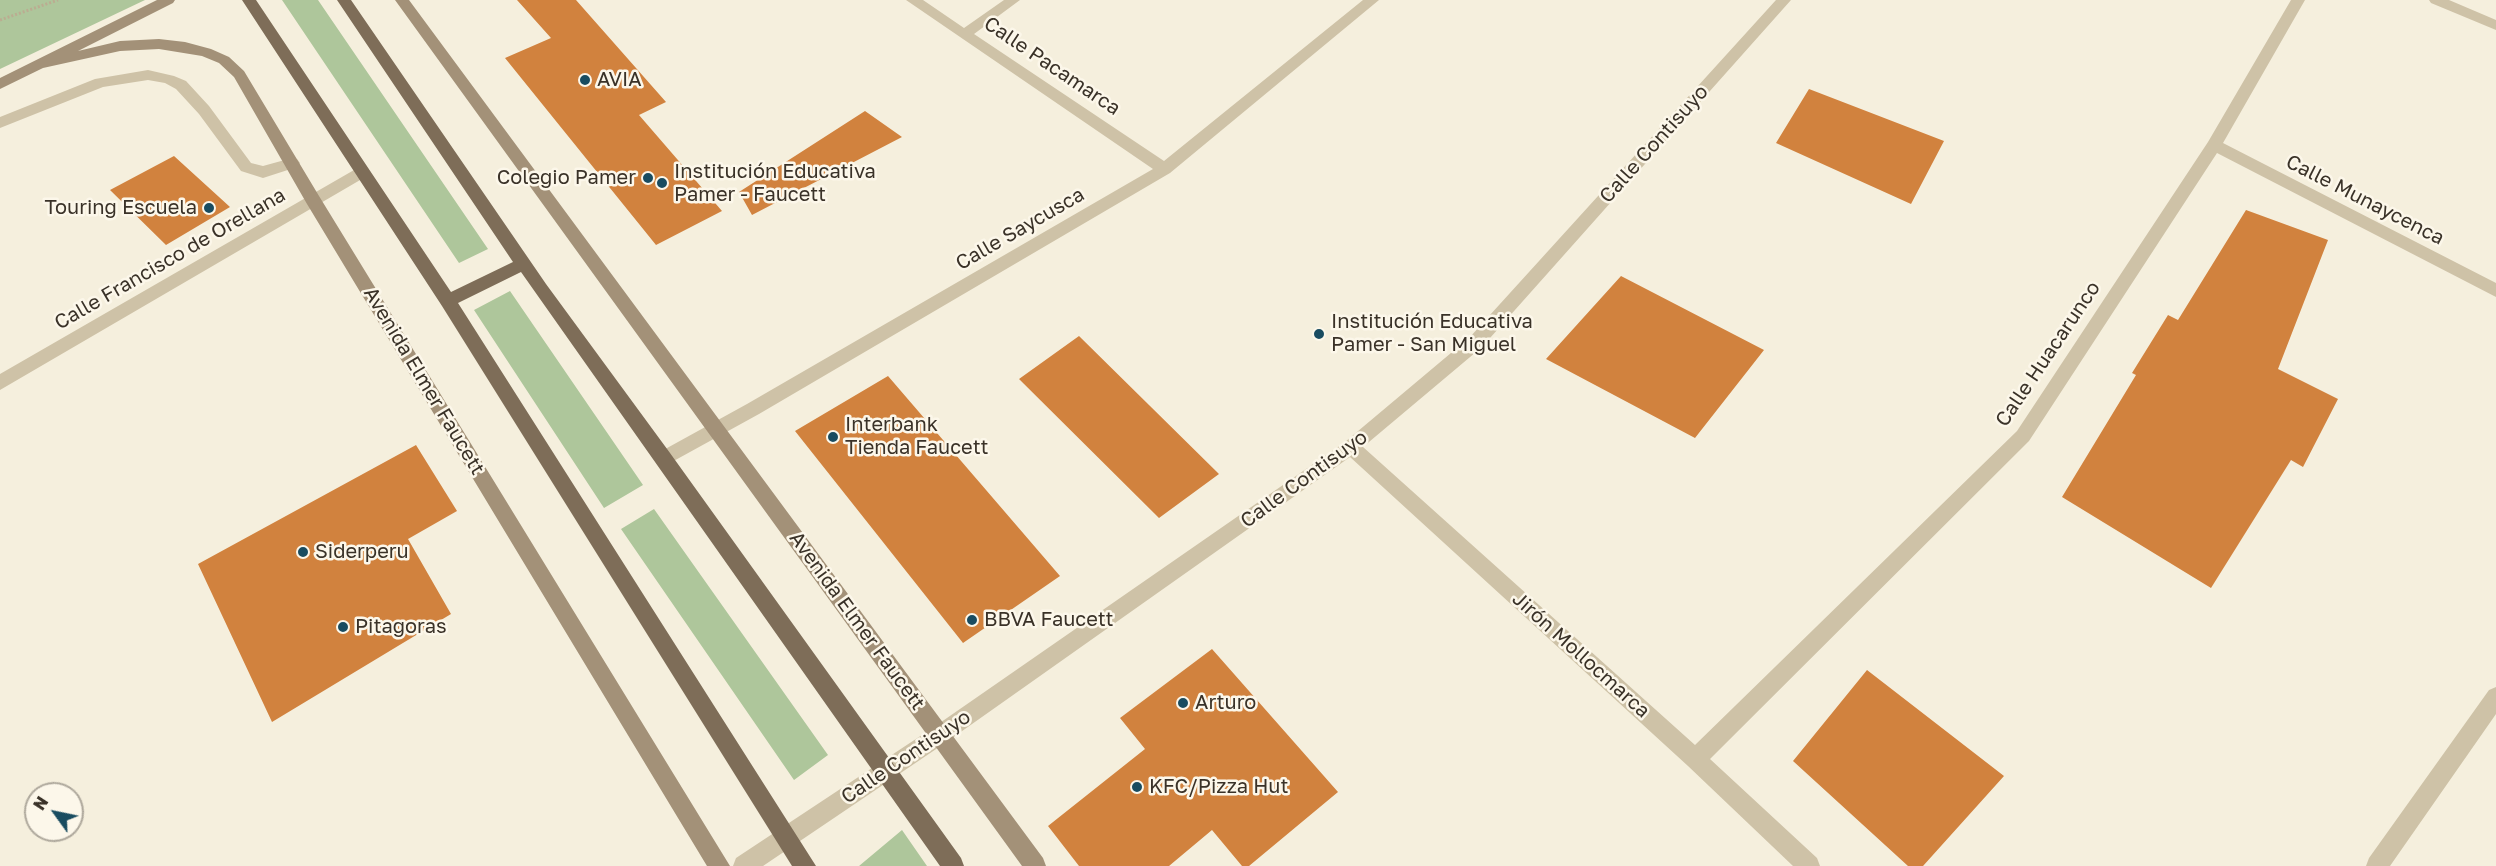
<!DOCTYPE html>
<html>
<head>
<meta charset="utf-8">
<style>
	body { margin:0 }
	#map { position:relative; width:2496px; height:866px; overflow:hidden; background:#f5efdd; font-family:"Golos Text",sans-serif }
	canvas { display:block }
	.north { position:absolute; left:24px; top:782px; width:60px; height:60px; box-sizing:border-box; background:#fcf7ea; border:2px solid #aea89c; border-radius:50%; rotate:303deg; font-size:16px; font-weight:700; line-height:24px; text-align:center; color:#3a3228 }
	.north::after { content:''; display:block; margin:auto; width:21px; height:27px; background:#194c60; clip-path:polygon(50% 0,100% 100%,50% 72%,0 100%) }
</style>
</head>
<body>
<div id="map">
<canvas width="2496" height="866"></canvas>
<div class="north">N</div>
</div>
<script>
const context = document.querySelector('canvas').getContext('2d');
context.lineJoin = 'round';
function fill(path, color) { context.fillStyle = color; context.fill(path, 'evenodd'); }
const toPath = rows => new Path2D(rows.map(r => 'M' + r).join(''));
function trace(path, color, width, dash) { context.strokeStyle = color; context.lineWidth = width; context.lineCap = dash ? 'butt' : 'round'; context.setLineDash(dash || []); context.stroke(path); }
function write(font, color, halo, rows, align = 'center') {
  context.font = font + ' "Golos Text",sans-serif'; context.lineWidth = 5; context.setLineDash([]); context.textBaseline = 'middle'; context.strokeStyle = halo; context.fillStyle = color; for (const [text, x, y, turn = 0] of rows) {
    context.save(); context.translate(x, y); context.rotate((+turn || 0) * Math.PI / 180); context.textAlign = isNaN(turn) ? turn : align; if (halo) context.strokeText(text, 0, 0); context.fillText(text, 0, 0); context.restore();
  }
}
fill(toPath([
	[0,0,145,0,0,69],
	[282,0,318,0,488,249,459,263],
	[510,291,643,485,604,508,474,310],
	[654,509,828,755,794,780,621,529],
	[902,830,927,866,859,866]
]), '#aec69b');
fill(toPath([
	[517,0,576,0,666,102,639,115,722,211,656,245,505,58,551,38],
	[1809,89,1944,141,1911,204,1776,143],
	[865,111,902,137,752,215,739,192],
	[174,156,230,207,166,245,110,190],
	[2246,210,2328,240,2278,369,2338,399,2303,467,2291,460,2211,588,2062,497,2136,375,2132,373,2168,315,2178,320],
	[1621,276,1764,350,1695,438,1546,359],
	[1079,336,1219,474,1159,518,1019,379],
	[888,376,1060,576,963,643,795,431],
	[416,445,457,511,408,539,451,614,272,722,198,564],
	[1212,649,1338,792,1249,866,1242,866,1212,830,1169,866,1079,866,1048,826,1145,749,1120,718],
	[1867,670,2004,776,1923,866,1908,866,1793,761]
]), '#d1823e');
trace(toPath([
	[0,20,58,0]
]), '#bbac91', 3, [2, 2]);
fill(toPath([
	[148,70,174,76,186,81,209,106,251,163,263,166,292,158,297,159,300,163,297,167,263,178,241,171,199,114,176,89,165,83,148,80,103,87,0,128,0,117,95,79,148,70]
]), '#cec2a7');
fill(toPath([
	[906,0,923,0,964,28,1004,0,1020,0,974,34,1164,161,1363,0,1379,0,1170,173,759,414,670,463,664,466,658,463,655,458,658,453,747,404,1153,169,906,0],
	[1776,0,1791,0,1482,347,1363,447,1695,745,2017,431,2208,142,2291,0,2305,0,2223,143,2496,283,2496,297,2217,153,2029,441,1710,759,1817,858,1820,866,1793,866,1688,766,1350,457,948,741,763,866,733,866,736,858,934,727,1345,442,1470,337,1776,0],
	[2429,0,2449,0,2496,20,2496,30,2431,3,2429,0],
	[361,166,367,168,369,172,367,176,0,390,0,374,361,166],
	[2496,687,2496,714,2390,866,2366,866,2369,858,2489,690,2496,687]
]), '#cec2a7');
fill(toPath([
	[157,0,175,0,173,3,78,51,120,41,159,39,185,42,211,49,229,57,244,71,319,196,730,866,707,866,307,204,234,77,219,63,202,56,159,49,120,51,43,68,0,89,0,78,157,0],
	[395,0,409,0,1043,858,1046,866,1022,866,395,0]
]), '#a39178');
fill(toPath([
	[242,0,256,0,451,292,513,262,337,0,351,0,546,284,670,453,961,858,964,866,940,866,521,272,458,303,816,866,792,866,442,306,242,0]
]), '#7e6d58');
for (const [x, y, r, color] of [
	[585,80,6,"#194c60"],
	[648,178,6,"#194c60"],
	[662,183,6,"#194c60"],
	[209,208,6,"#194c60"],
	[1319,334,6,"#194c60"],
	[833,437,6,"#194c60"],
	[303,552,6,"#194c60"],
	[972,620,6,"#194c60"],
	[343,627,6,"#194c60"],
	[1183,703,6,"#194c60"],
	[1137,787,6,"#194c60"]
]) { const dot = new Path2D(); dot.arc(x, y, r, 0, 2 * Math.PI); context.fillStyle = color; context.fill(dot); trace(dot, '#fcf7ea', 2); }
write('20px', '#3a3228', '#fcf7ea', [
	["Calle Pacamarca",1052,66,34],
	["Calle Contisuyo",1654,144,-48],
	["Calle Munaycenca",2365,200,27],
	["Calle Saycusca",1020,229,-30],
	["Calle Francisco de Orellana",170,259,-30],
	["Calle Huacarunco",2048,354,-56],
	["Avenida Elmer Faucett",424,381,59],
	["Calle Contisuyo",1304,479,-36],
	["Avenida Elmer Faucett",857,621,54],
	["Jirón Mollocmarca",1581,655,42],
	["Calle Contisuyo",906,757,-34]
]);
write('20px', '#3a3228', '#fcf7ea', [
	["AVIA",597,80],
	["Institución Educativa",674,172],
	["Pamer - Faucett",674,195],
	["Colegio Pamer",636,178,"right"],
	["Touring Escuela",197,208,"right"],
	["Institución Educativa",1331,322],
	["Pamer - San Miguel",1331,345],
	["Interbank",845,425],
	["Tienda Faucett",845,448],
	["Siderperu",315,552],
	["BBVA Faucett",984,620],
	["Pitagoras",355,627],
	["Arturo",1195,703],
	["KFC/Pizza Hut",1149,787]
], 'left');
</script>
</body>
</html>
